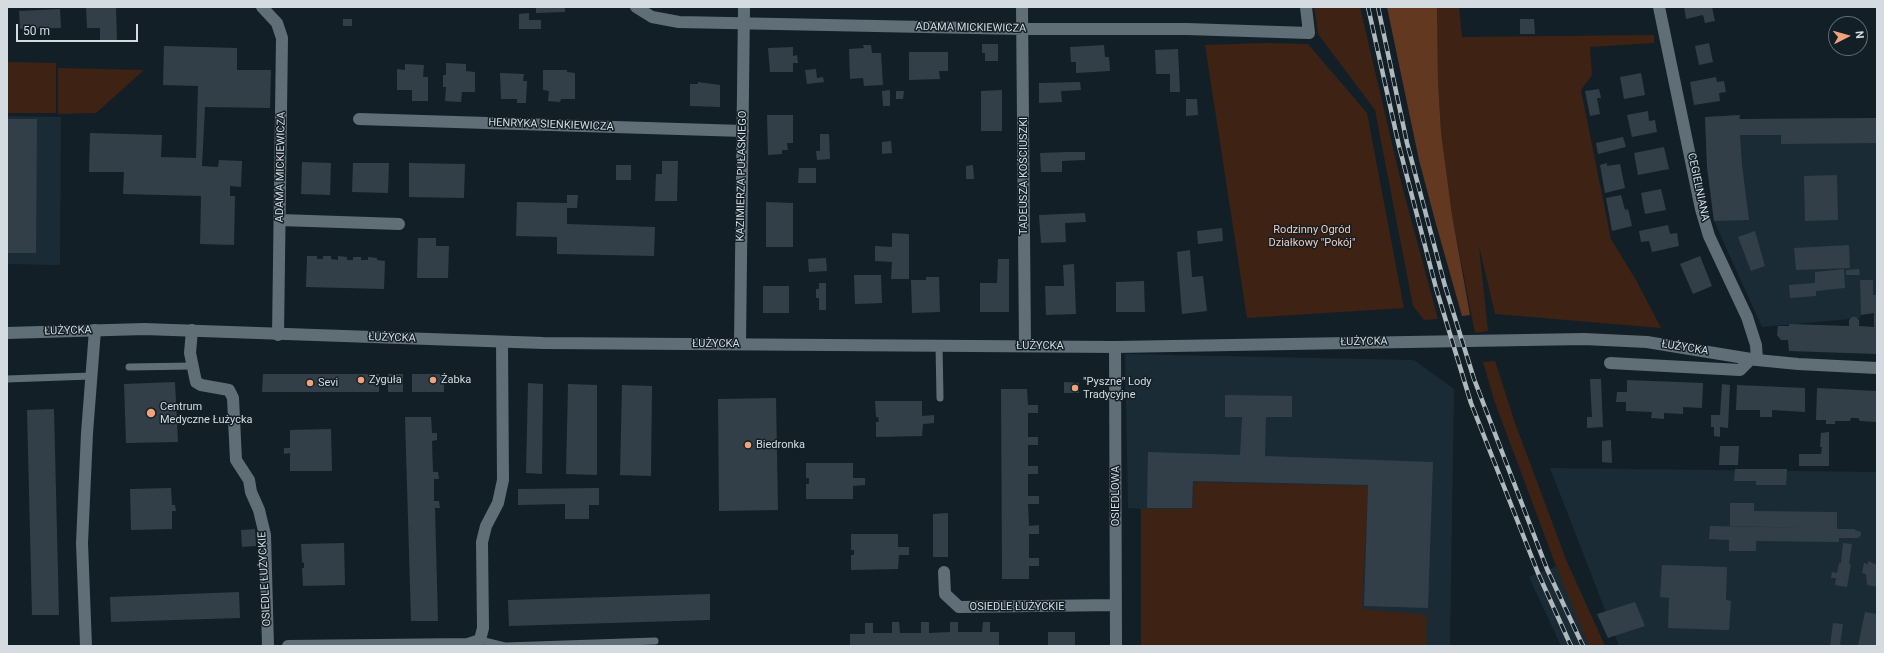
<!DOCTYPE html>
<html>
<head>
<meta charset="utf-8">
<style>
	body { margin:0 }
	#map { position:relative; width:1884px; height:653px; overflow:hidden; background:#131f27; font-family:Roboto,sans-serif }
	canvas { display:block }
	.frame { position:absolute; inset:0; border:8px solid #d4dce1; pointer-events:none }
	.north { position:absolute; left:1828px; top:16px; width:40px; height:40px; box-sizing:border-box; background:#131f27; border:1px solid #606b71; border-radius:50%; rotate:84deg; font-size:11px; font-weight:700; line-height:16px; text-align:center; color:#d4dce1 }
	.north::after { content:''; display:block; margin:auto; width:14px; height:18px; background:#f0a27a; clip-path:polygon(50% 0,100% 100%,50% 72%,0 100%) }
	.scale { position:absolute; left:16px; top:24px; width:122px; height:18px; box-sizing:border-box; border:2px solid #d4dce1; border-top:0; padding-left:5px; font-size:12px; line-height:14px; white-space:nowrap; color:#d4dce1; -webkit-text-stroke:3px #131f27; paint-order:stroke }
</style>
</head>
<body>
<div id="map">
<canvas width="1884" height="653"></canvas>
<div class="frame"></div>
<div class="north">N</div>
<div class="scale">50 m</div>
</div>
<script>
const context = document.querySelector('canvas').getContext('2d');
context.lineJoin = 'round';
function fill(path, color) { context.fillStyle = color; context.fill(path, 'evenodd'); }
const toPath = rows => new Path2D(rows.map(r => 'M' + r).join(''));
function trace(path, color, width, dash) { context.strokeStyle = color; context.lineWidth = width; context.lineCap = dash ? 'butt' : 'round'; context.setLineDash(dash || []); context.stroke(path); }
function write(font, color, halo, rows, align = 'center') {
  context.font = font + ' Roboto,sans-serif'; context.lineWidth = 3; context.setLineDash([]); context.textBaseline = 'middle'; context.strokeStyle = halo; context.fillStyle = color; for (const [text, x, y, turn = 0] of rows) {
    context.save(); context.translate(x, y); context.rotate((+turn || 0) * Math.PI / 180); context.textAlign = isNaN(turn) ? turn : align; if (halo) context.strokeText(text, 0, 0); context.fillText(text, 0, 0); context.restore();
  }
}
fill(toPath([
	[1740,115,1740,119,1877,118,1877,300,1868,301,1860,318,1762,327,1714,221,1707,167,1705,117],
	[7,116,61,117,60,265,7,264],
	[1125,354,1414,360,1454,389,1450,646,1141,646,1141,509,1128,508],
	[1550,468,1877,472,1877,646,1619,646],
	[1567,562,1605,646,1561,646,1529,577]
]), '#1a2b36');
fill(toPath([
	[1314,7,1360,7,1401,182,1438,319,1424,320,1413,306,1375,110,1318,34],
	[1437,7,1459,7,1462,37,1654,35,1654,43,1590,47,1592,75,1581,90,1611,239,1636,280,1661,328,1495,314,1479,246,1488,331,1475,333,1452,215,1441,132,1438,81],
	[1265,43,1308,44,1367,113,1404,308,1247,318,1205,45],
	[7,62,56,63,56,113,7,113],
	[58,68,144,70,96,113,58,114],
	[1495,361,1515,423,1567,562,1605,646,1589,646,1556,566,1494,400,1483,362],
	[1194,482,1368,486,1362,609,1427,615,1426,646,1141,646,1141,509,1193,509]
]), '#3e2214');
fill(toPath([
	[1387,7,1437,7,1438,81,1441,132,1452,215,1470,315,1462,316,1436,224,1419,160]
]), '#633821');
fill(toPath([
	[86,7,116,7,117,41,100,41,100,28,87,28],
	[536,7,565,7,565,12,536,13],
	[1684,7,1712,7,1715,21,1705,23,1703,15,1686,19],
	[60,9,61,28,20,29,19,11],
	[529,13,529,20,541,20,541,29,519,29,519,14],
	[343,19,352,19,352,26,343,26],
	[1520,19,1534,19,1535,34,1520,34],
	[1709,43,1713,62,1699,65,1695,46],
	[982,44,998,44,998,61,985,61,985,53,982,53],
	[863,45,871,45,872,53,881,53,883,85,864,86,863,78,850,79,849,49,864,48],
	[1104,45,1105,57,1109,57,1110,71,1076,73,1076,62,1071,62,1070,47],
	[164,46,237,48,237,70,271,70,270,108,205,107,202,166,218,167,219,160,242,161,241,187,230,186,230,196,235,196,234,245,200,244,201,196,123,194,124,172,89,172,90,133,162,135,161,157,196,158,198,86,163,85],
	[793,47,793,56,797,55,798,63,793,63,793,72,770,72,768,48],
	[1178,49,1180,92,1170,92,1170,74,1156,74,1155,50],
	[909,52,948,52,948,71,939,71,940,79,909,80],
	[446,63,466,64,466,71,475,72,475,92,462,92,461,102,445,101,446,87,443,87,443,75,446,75],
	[405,64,424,65,423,77,428,77,428,101,412,101,412,90,397,90,397,69,405,70],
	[816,69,817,78,823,77,824,82,807,84,805,70],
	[543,70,567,70,567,72,575,73,575,99,561,99,560,102,548,101,549,91,543,90],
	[500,73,524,74,523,81,527,81,526,103,517,103,517,99,501,99],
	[1641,73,1645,95,1624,99,1620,77],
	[1716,77,1717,82,1724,81,1726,92,1719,93,1720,101,1694,105,1690,82],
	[698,82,720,85,720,107,690,106,690,84,698,84],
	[1080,82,1081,90,1061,91,1062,102,1039,103,1039,83],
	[1599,89,1601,98,1597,98,1600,114,1590,116,1585,91],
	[890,90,890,106,883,106,882,91],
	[1002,90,1002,131,981,131,981,91],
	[896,91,904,91,903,99,896,99],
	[1186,99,1197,99,1198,115,1186,116],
	[1648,111,1649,121,1655,120,1657,132,1632,137,1627,115],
	[767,115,793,115,793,143,787,143,788,150,782,150,782,154,768,155],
	[1740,115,1739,119,1877,118,1877,143,1781,144,1781,135,1740,135,1742,165,1749,220,1714,221,1707,167,1705,117],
	[7,119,37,119,36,253,7,253],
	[820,134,829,134,830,159,817,160,816,151,820,151],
	[1623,137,1626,147,1598,154,1596,143],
	[891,141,892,153,882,154,882,142],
	[1664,147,1669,169,1638,175,1634,153],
	[1067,152,1085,152,1085,160,1062,161,1062,172,1041,172,1040,153],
	[662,161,678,161,677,201,655,201,656,174,662,174],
	[302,162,331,163,330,195,301,194],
	[353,163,389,163,388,193,352,192],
	[409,163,465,164,464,198,409,197],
	[1607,163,1607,166,1620,164,1625,188,1605,193,1600,165],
	[616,165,631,165,631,180,616,180],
	[973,165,974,179,966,179,966,166],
	[799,168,816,168,816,183,798,183],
	[1837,175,1838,220,1805,221,1804,176],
	[1661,189,1666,210,1645,214,1641,193],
	[567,195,578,195,577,208,567,208,567,224,655,227,654,256,557,254,557,237,516,236,517,202,567,203],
	[1621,195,1625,210,1628,209,1632,226,1612,231,1606,198],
	[766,202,793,203,793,247,766,247],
	[1085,213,1086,222,1065,223,1066,242,1041,243,1039,215],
	[1668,225,1670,234,1677,233,1679,246,1652,252,1649,241,1641,242,1639,231],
	[1222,228,1223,241,1198,244,1197,231],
	[1755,231,1765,266,1751,271,1738,237],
	[892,233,909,234,909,279,891,279,892,262,875,261,875,246,892,247],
	[418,238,436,238,436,246,449,246,448,278,417,278],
	[1849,245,1850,268,1796,270,1794,248],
	[1190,250,1192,277,1203,276,1207,311,1182,314,1177,252],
	[307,256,317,256,317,259,323,259,323,256,331,256,331,259,338,260,338,256,347,257,347,260,353,260,353,257,361,257,361,260,368,260,368,257,377,258,377,260,385,261,384,289,306,287],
	[1700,256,1712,286,1693,294,1680,264],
	[826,258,827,271,809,272,808,259],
	[998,259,1009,259,1009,312,980,312,980,283,997,283],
	[1074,264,1076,314,1046,315,1045,286,1064,286,1063,265],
	[1844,269,1845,288,1816,291,1816,296,1790,298,1789,285,1815,283,1815,272],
	[1859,269,1860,275,1846,275,1846,270],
	[854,275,881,275,882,303,855,304],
	[926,277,939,277,940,312,912,313,911,280,926,280],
	[1860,280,1873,280,1873,295,1877,295,1877,354,1789,351,1788,340,1781,340,1777,335,1778,326,1789,326,1789,324,1849,326,1849,320,1852,317,1856,317,1859,320,1859,326,1874,327,1874,313,1861,315],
	[1144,281,1145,312,1116,312,1116,282],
	[819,283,826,283,826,310,819,310,819,298,816,298,816,289,819,289],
	[763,286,789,286,789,313,763,313],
	[263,374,379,374,379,392,262,392],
	[388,374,403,374,403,392,388,392],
	[412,374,444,374,444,392,412,392],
	[1590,379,1601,379,1603,427,1587,428,1587,417,1592,417],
	[1627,380,1703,383,1702,408,1683,407,1683,414,1664,413,1664,419,1651,418,1652,412,1626,411,1626,402,1616,402,1617,392,1627,392],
	[175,382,178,442,126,443,124,384],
	[1064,382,1079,383,1079,393,1064,393],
	[528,383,543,384,542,474,526,473],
	[568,384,597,385,597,475,566,474],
	[1722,384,1730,385,1728,428,1720,427,1720,437,1714,436,1714,427,1711,427,1711,415,1720,415],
	[622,385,652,386,651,476,620,475],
	[1737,385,1805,388,1805,412,1772,410,1772,417,1760,417,1760,410,1736,410],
	[1817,388,1877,391,1877,422,1860,421,1858,418,1851,418,1850,421,1835,421,1835,424,1826,424,1826,420,1816,420],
	[1001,389,1027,389,1028,405,1038,405,1038,413,1028,413,1028,437,1038,437,1038,445,1028,445,1028,466,1038,466,1038,474,1028,474,1028,496,1039,496,1039,504,1028,504,1029,526,1039,525,1039,534,1029,534,1029,558,1039,558,1039,566,1029,566,1029,579,1002,579],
	[1225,395,1292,396,1292,417,1266,417,1265,456,1433,462,1428,608,1364,606,1368,485,1193,481,1192,508,1147,508,1148,452,1240,455,1242,417,1225,417],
	[776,398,778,510,719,511,718,399],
	[875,401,922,401,922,416,934,415,934,423,923,424,922,436,876,437,876,422,879,422,878,417,876,417],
	[54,409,59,615,32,615,27,410],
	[405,417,431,417,432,433,437,433,437,440,432,441,433,472,438,472,439,479,434,479,434,501,439,501,440,508,435,508,438,621,411,621],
	[331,429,332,471,290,471,290,453,284,454,284,448,290,448,290,430],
	[1829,432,1829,466,1799,466,1799,454,1821,454,1822,447,1820,447,1821,433],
	[1611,440,1612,463,1602,462,1602,441],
	[1720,446,1739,446,1738,465,1719,465],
	[806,463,853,463,853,478,865,478,865,485,853,486,853,499,806,499,806,484,809,484,809,478,806,478],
	[1735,469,1787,469,1786,485,1756,485,1756,481,1734,481],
	[171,488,172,505,175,505,176,511,172,511,172,529,131,530,130,489],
	[599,488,599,505,589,505,589,519,565,519,565,504,518,505,518,489],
	[1730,503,1754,503,1754,511,1837,512,1837,529,1855,529,1855,530,1861,532,1861,535,1858,538,1839,538,1839,542,1756,541,1756,551,1729,551,1729,540,1709,539,1710,526,1817,528,1730,526],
	[948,513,948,557,933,557,933,514],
	[255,529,256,546,242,547,241,530],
	[851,534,898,534,898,547,909,547,909,555,899,555,898,569,851,570,851,555,854,555,854,550,851,550],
	[344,543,345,585,303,586,302,568,304,568,304,563,302,562,301,544],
	[1843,543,1852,544,1849,564,1851,564,1847,587,1835,585,1836,578,1831,578,1832,572,1837,573,1839,563,1841,563],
	[1868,561,1877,565,1877,587,1867,585,1866,574,1862,573,1864,563,1868,564],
	[1662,565,1727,567,1726,600,1731,601,1729,630,1668,628,1669,598,1660,597],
	[239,592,240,618,111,622,110,597],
	[710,594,710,620,509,626,508,600],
	[1635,602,1645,626,1608,638,1597,614],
	[1865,612,1877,614,1877,646,1858,646],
	[892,622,899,622,900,633,921,633,921,622,929,622,929,633,950,632,950,622,958,622,958,632,982,632,983,622,990,622,990,632,999,632,999,646,850,646,850,634,865,634,865,623,873,623,873,633,892,633],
	[1833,623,1843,624,1840,644,1844,646,1830,646],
	[1048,632,1075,632,1075,646,1048,646]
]), '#333f48');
trace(toPath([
	[939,345,940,398],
	[129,367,192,366],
	[7,379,91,376],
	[480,640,505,646,655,641]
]), '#606e78', 7);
trace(toPath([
	[262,7,277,23,282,38,278,335],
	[636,7,652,17,679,22,1023,29,1187,29,1309,33,1306,7],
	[1022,7,1025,346],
	[1659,7,1701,209,1709,236,1747,317,1756,345,1757,360],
	[359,119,743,131],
	[280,220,399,224],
	[192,330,190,353,196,382,201,385,229,390,233,398,236,460,249,480,251,492,259,510,265,535,268,646],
	[740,344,744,7],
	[1115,347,1116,646],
	[1610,363,1740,370,1751,359],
	[944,572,945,594,959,607,1116,605],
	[86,646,82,543,87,433,95,330],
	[288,646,468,644,480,640,483,628,482,542,486,526,498,503,503,480,502,342]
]), '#606e78', 12);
trace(toPath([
	[7,333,144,329,543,343,1115,347,1584,339,1647,342,1757,360,1798,364,1877,368]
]), '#606e78', 12);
const rail = toPath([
	[1368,7,1399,146,1436,288,1471,403,1538,573,1571,646],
	[1378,7,1407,143,1445,286,1474,379,1547,569,1583,646]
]);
trace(rail, '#afb8bd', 4.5);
trace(rail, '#131f27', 3, [9]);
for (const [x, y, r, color] of [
	[361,380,4,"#f0a27a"],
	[433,380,4,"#f0a27a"],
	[310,383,4,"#f0a27a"],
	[1075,388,4,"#f0a27a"],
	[151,413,5,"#f0a27a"],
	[748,445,4,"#f0a27a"]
]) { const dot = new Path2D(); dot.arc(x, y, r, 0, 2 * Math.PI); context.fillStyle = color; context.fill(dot); trace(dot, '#131f27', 1.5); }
write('11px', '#d4dce1', '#131f27', [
	["ADAMA MICKIEWICZA",971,28,1],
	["HENRYKA SIENKIEWICZA",551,125,2],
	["ADAMA MICKIEWICZA",281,167,-89],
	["KAZIMIERZA PUŁASKIEGO",742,176,-89],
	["TADEUSZA KOŚCIUSZKI",1024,176,-90],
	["CEGIELNIANA",1698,187,78],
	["ŁUŻYCKA",68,331,-2],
	["ŁUŻYCKA",392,338,2],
	["ŁUŻYCKA",1364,342,-1],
	["ŁUŻYCKA",716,344],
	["ŁUŻYCKA",1040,346],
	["ŁUŻYCKA",1685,348,9],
	["OSIEDLOWA",1116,496,-90],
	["OSIEDLE ŁUŻYCKIE",265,579,-93],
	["OSIEDLE ŁUŻYCKIE",1017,607]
]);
write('11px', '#f8cbb4', '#131f27', [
	["Rodzinny Ogród",1312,230],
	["Działkowy \"Pokój\"",1312,243]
]);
write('11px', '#d4dce1', '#131f27', [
	["Zyguła",369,380],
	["Żabka",441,380],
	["\"Pyszne\" Lody",1083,382],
	["Tradycyjne",1083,395],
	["Sevi",318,383],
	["Centrum",160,407],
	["Medyczne Łużycka",160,420],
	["Biedronka",756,445]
], 'left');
</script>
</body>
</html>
